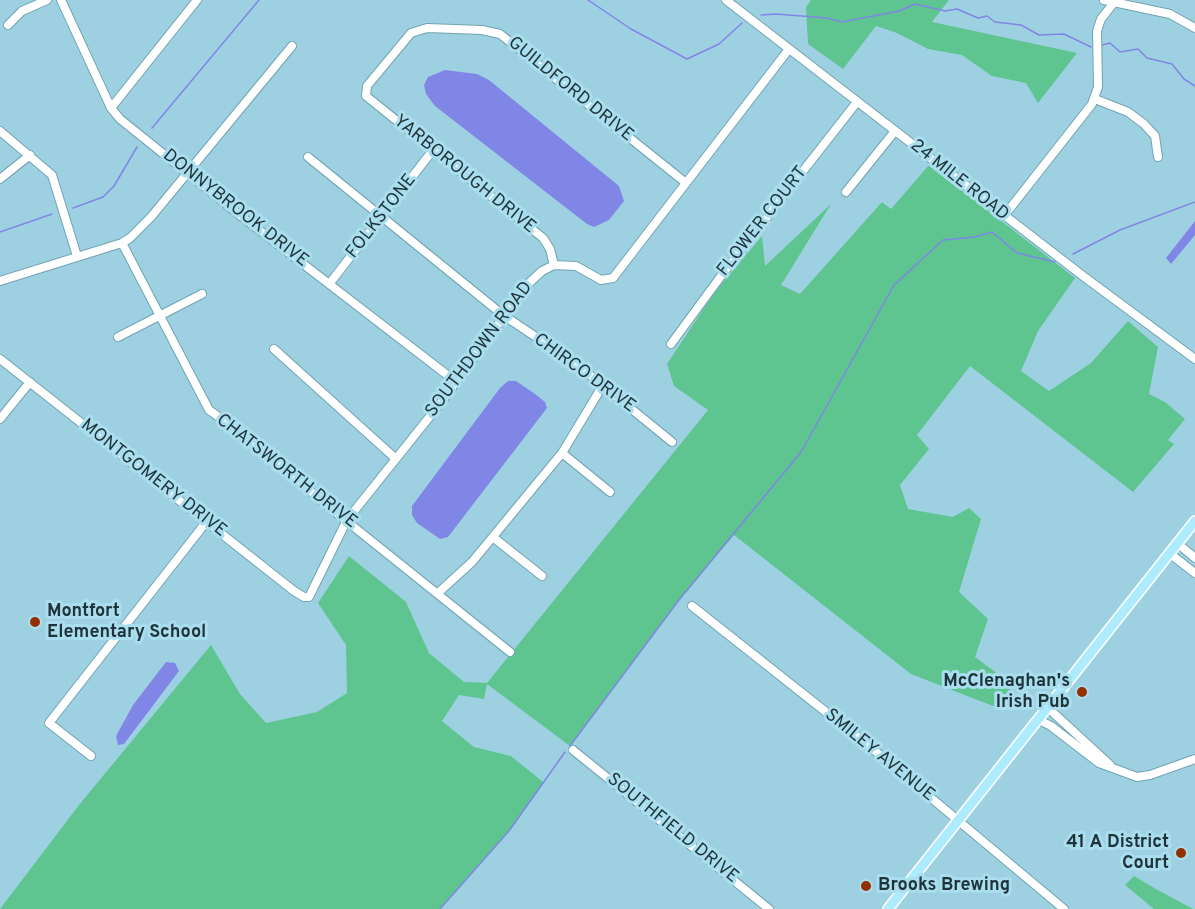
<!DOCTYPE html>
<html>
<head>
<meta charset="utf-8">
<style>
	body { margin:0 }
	canvas { display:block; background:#9dd1e1 }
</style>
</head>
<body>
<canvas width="1195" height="909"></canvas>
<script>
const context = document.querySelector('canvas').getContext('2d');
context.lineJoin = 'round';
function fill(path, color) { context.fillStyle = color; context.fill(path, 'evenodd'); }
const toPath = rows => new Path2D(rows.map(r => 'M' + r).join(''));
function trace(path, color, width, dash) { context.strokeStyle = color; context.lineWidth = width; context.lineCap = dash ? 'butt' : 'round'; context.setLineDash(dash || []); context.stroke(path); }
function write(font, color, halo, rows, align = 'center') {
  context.font = font + ' Overpass,sans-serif'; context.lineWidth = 6; context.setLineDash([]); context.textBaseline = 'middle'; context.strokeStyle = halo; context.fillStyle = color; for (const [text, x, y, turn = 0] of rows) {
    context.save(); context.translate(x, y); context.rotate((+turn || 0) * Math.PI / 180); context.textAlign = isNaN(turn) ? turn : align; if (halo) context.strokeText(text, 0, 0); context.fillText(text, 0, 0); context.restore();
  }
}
fill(toPath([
	[811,0,949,0,932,22,1077,53,1038,103,1026,83,992,76,962,55,928,49,897,33,876,26,843,69,808,44,806,7],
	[929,165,1075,278,1038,331,1021,371,1049,391,1091,363,1128,321,1158,347,1149,394,1165,402,1185,419,1168,440,1174,444,1133,492,970,366,917,435,929,449,900,485,908,509,953,517,969,508,981,519,959,592,988,619,975,657,1014,686,993,706,911,674,734,535,679,600,570,746,487,684,484,699,459,695,442,721,474,747,511,756,543,782,509,831,440,909,0,909,79,805,211,645,240,694,266,723,317,712,347,693,346,645,318,603,349,556,406,602,429,653,464,682,487,683,708,410,674,386,667,364,714,293,762,236,765,266,831,204,781,285,800,294,882,202,891,209],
	[1134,876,1156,889,1193,909,1154,909,1125,885]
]), '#5ec490');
fill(toPath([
	[445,70,477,74,489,80,619,186,624,201,609,220,594,227,587,224,435,106,426,94,424,85,428,77],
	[1195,221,1195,235,1171,264,1166,258],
	[508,381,516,381,535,394,545,402,547,408,448,537,440,539,417,523,412,515,412,506,500,388],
	[166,662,175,663,179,671,124,744,118,745,116,736,133,705]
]), '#8086e6');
trace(toPath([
	[588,0,631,29,687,59,719,44,742,23],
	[761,15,776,14,827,18,842,22,899,11,915,4,945,11,957,9,978,18,987,16,995,22,1021,25,1039,35,1064,34,1091,47],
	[1102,45,1110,43,1120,52,1138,49,1147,58,1172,64,1184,79,1195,86],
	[152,128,259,0],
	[73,208,103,197,114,186,137,147],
	[0,232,52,214],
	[1073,254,1120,230,1195,202],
	[570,746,679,600,801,452,894,285,943,240,975,237,992,232,1017,253,1055,262],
	[440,909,509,831,565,752]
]), '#8086e6', 1.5);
const minor = toPath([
	[61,0,111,108,120,119,237,213,455,381],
	[726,0,1083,276,1195,359],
	[1104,0,1170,14,1195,28],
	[8,25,22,11,47,0],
	[1095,99,1128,112,1144,124,1155,136,1158,157],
	[111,108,197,0],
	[0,131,52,175,77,256],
	[308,157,503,315,575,363,672,442],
	[0,179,30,155],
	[846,192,895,131],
	[1004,216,1092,104,1098,87,1097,31,1101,19,1116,0],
	[122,243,209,410,258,445,324,503,510,652],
	[554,265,550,249,543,238,366,96,367,86,411,33,427,28,482,30,500,34,686,183],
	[0,281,122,243,130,238,151,217,292,46],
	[330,283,433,150],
	[118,337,202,294],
	[671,344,724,272,857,102],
	[274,349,395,458],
	[0,359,294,591,304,597,309,597,347,520,443,400,527,285,542,271,554,265,576,266,601,280,613,278,789,49],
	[0,419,30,382],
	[562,453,610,492],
	[494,538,542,576],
	[1177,543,1195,558],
	[1169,553,1195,573],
	[438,593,472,562,562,453,603,385],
	[692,606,869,746,1064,909],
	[1047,707,1110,765],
	[1037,719,1051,726,1099,763,1137,777,1150,775,1195,759],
	[573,750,769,909],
	[91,756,49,723,207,521]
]);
const major = toPath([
	[888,909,1195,521]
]);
trace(minor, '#70a3b3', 10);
trace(major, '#fff', 12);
trace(minor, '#fff', 8);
trace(major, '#adecfe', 9);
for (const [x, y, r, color] of [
	[35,622,6,"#942f01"],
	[1082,692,6,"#942f01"],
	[1181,853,6,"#942f01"],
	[866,886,6,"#942f01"]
]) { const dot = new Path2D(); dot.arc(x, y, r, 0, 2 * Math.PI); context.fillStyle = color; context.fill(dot); trace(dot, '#aadeef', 2); }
write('18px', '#1f343a', '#aadeef', [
	["GUILDFORD DRIVE",570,90,39],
	["YARBOROUGH DRIVE",464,175,39],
	["24 MILE ROAD",959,181,38],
	["DONNYBROOK DRIVE",235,209,38],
	["FOLKSTONE",382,217,-52],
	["FLOWER COURT",763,222,-52],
	["SOUTHDOWN ROAD",480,350,-53],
	["CHIRCO DRIVE",584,374,36],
	["CHATSWORTH DRIVE",286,472,38],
	["MONTGOMERY DRIVE",153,479,38],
	["SMILEY AVENUE",879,756,39],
	["SOUTHFIELD DRIVE",672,829,39]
]);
write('bold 18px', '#1f343a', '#aadeef', [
	["Montfort",47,612],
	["Elementary School",47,633],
	["McClenaghan's",1070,682,"right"],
	["Irish Pub",1070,703,"right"],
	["41 A District",1169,843,"right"],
	["Court",1169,864,"right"],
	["Brooks Brewing",878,886]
], 'left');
</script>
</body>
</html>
